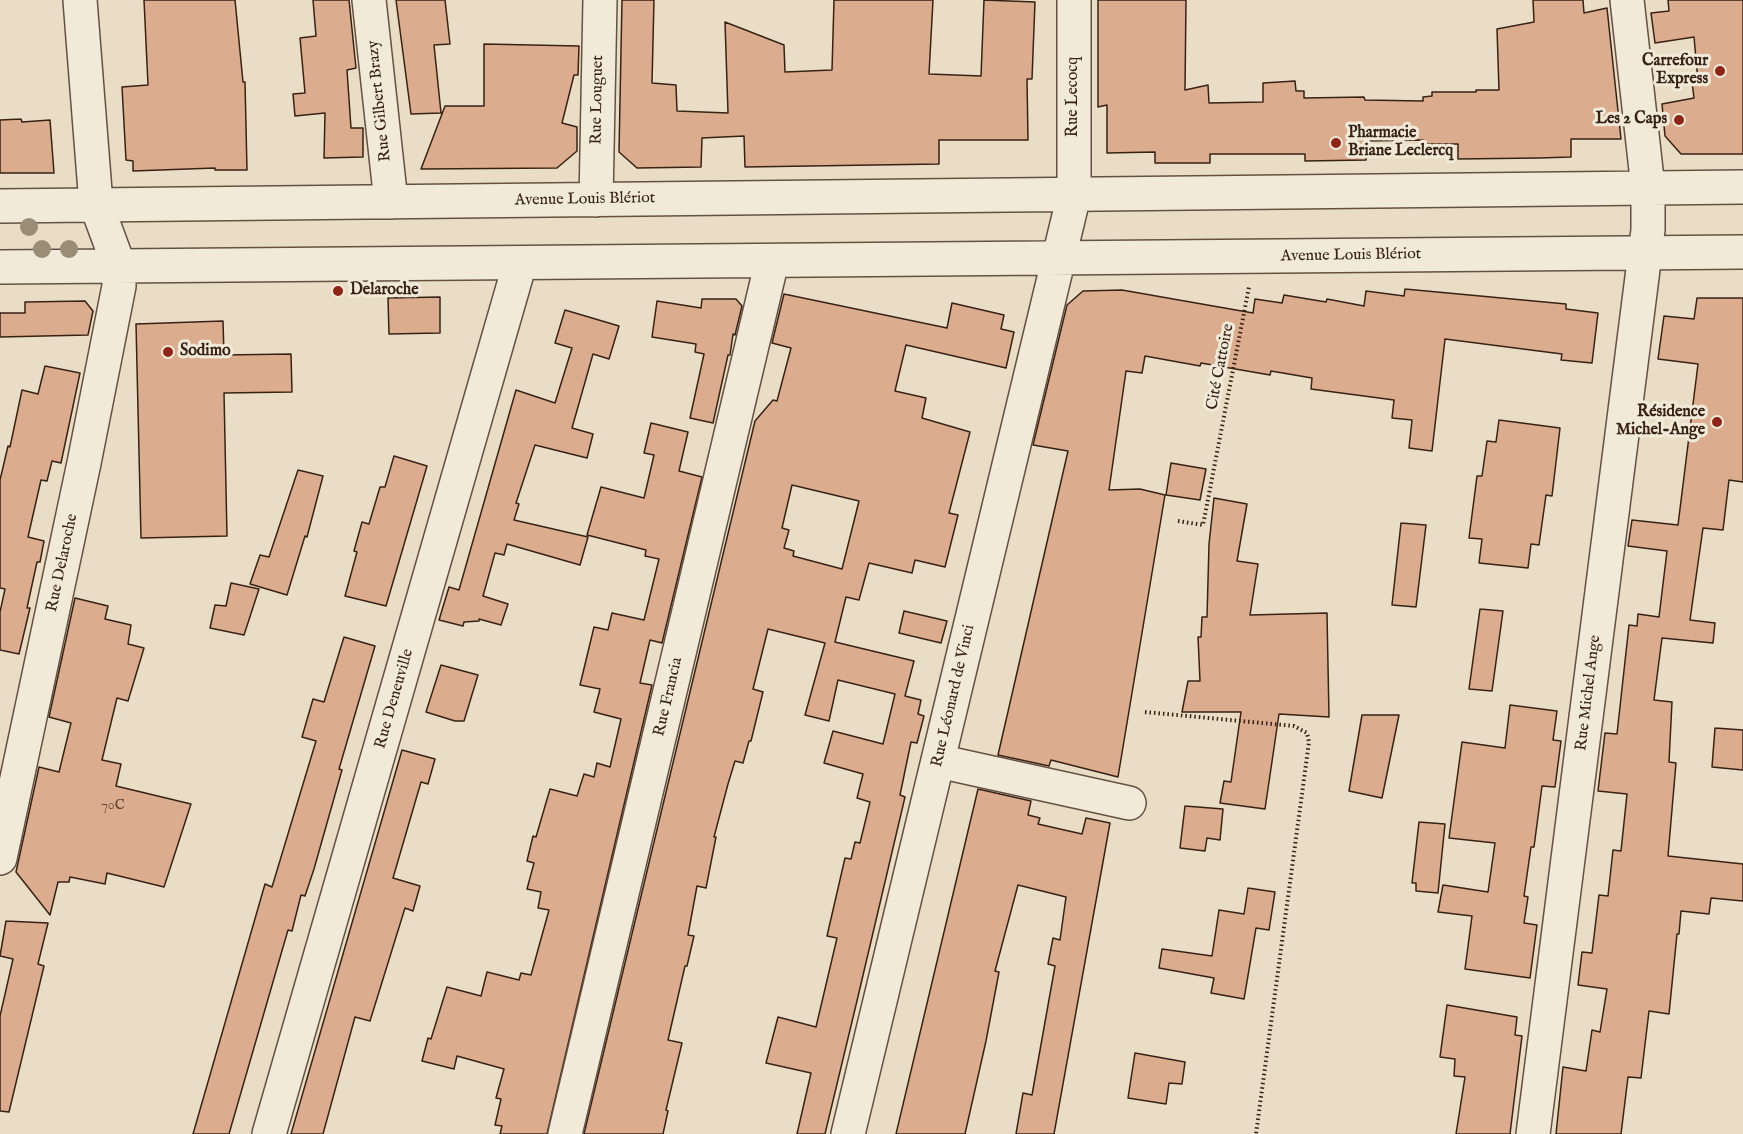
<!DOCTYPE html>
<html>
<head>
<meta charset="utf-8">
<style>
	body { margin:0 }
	canvas { display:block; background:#e9dec5 }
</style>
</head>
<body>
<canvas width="1743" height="1134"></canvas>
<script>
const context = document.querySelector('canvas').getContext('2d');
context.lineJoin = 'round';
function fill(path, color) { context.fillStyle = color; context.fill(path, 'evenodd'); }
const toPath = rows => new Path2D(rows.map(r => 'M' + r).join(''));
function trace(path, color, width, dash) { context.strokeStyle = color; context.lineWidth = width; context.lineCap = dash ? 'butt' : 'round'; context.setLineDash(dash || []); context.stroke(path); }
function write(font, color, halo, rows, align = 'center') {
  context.font = font + ' "IM FELL English",serif'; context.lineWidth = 6; context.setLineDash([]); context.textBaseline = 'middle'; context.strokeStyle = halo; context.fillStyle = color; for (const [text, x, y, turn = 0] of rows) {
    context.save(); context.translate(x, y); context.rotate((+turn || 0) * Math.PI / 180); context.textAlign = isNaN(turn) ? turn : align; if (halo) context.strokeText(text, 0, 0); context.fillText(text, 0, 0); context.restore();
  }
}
const building = toPath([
	[144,0,235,0,243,82,245,82,247,170,215,170,215,168,133,171,133,161,126,160,122,87,148,85,144,0],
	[313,0,349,0,356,68,347,70,351,128,363,128,363,157,324,158,325,113,295,116,293,94,305,93,300,38,316,36,313,0],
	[396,0,445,0,450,44,434,45,441,113,411,114,396,0],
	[622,0,654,0,652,83,676,85,677,111,728,113,725,22,784,45,785,72,832,70,834,0,933,0,929,74,981,76,984,0,1035,2,1032,79,1027,79,1028,140,939,140,939,164,745,167,744,136,702,138,701,167,637,168,619,152,622,0],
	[1098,0,1186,0,1185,90,1208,85,1209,103,1263,102,1263,83,1295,81,1296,91,1304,91,1304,98,1364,97,1365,100,1423,101,1423,97,1432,96,1432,92,1476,92,1476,90,1499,90,1497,29,1534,22,1533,0,1583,0,1584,13,1607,8,1621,139,1571,139,1571,157,1539,158,1458,159,1458,144,1424,144,1424,140,1366,141,1366,160,1305,161,1305,154,1210,154,1210,163,1155,163,1155,152,1107,153,1107,105,1098,107,1098,0],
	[1668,0,1743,0,1743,154,1681,154,1665,136,1662,104,1694,98,1692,82,1698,81,1694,37,1655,43,1651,13,1669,11,1668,0],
	[484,44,579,46,578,75,574,75,562,123,577,127,577,151,557,168,421,169,445,106,484,106,484,44],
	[21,119,22,122,50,120,54,173,0,173,0,120,21,119],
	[1405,289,1566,304,1566,309,1598,313,1592,363,1561,360,1562,354,1445,339,1432,451,1409,448,1412,420,1392,418,1394,400,1311,389,1312,378,1271,371,1270,375,1201,363,1200,366,1145,356,1142,373,1126,371,1109,490,1140,489,1165,495,1118,777,1051,760,1049,766,998,755,1068,451,1033,445,1067,305,1083,291,1122,290,1253,313,1255,299,1282,303,1284,295,1326,302,1327,299,1364,306,1366,291,1404,296,1405,289],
	[784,294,947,328,952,303,1004,315,1001,329,1014,332,1006,368,906,345,895,391,926,398,922,418,970,432,949,513,958,515,945,567,915,560,912,573,869,563,859,600,846,597,835,642,914,661,905,696,921,700,918,714,924,716,917,743,911,742,900,795,905,797,856,1005,825,1134,797,1134,811,1073,766,1063,778,1017,816,1027,837,938,827,936,845,858,851,859,855,842,860,843,870,802,857,798,863,774,824,763,833,731,883,744,895,694,838,680,829,721,805,715,825,643,768,629,753,689,763,692,751,741,749,741,743,763,735,761,728,784,714,837,716,837,706,888,697,886,688,935,694,936,687,966,685,966,668,1040,682,1043,666,1110,668,1111,663,1134,584,1134,755,421,773,400,777,401,791,348,772,343,784,294],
	[792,485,859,501,842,569,793,556,794,551,784,548,789,530,782,528,792,485],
	[440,297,440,333,389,334,388,298,440,297],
	[1697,298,1743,298,1743,482,1729,480,1723,530,1703,528,1690,620,1715,623,1713,643,1662,638,1654,700,1672,702,1669,762,1676,763,1668,856,1743,864,1743,901,1711,898,1709,914,1681,911,1679,934,1677,934,1669,1014,1649,1011,1641,1078,1628,1077,1621,1134,1556,1134,1563,1067,1586,1071,1592,1030,1600,1032,1607,989,1578,985,1582,952,1592,953,1599,895,1608,896,1613,850,1621,851,1627,794,1598,791,1605,733,1617,734,1629,625,1637,626,1638,614,1659,617,1667,551,1628,546,1632,520,1678,525,1698,364,1658,359,1664,316,1694,319,1697,298],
	[702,299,736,299,742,306,735,335,733,334,730,355,728,355,713,423,690,418,704,354,695,352,696,344,652,337,657,301,701,308,702,299],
	[85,301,93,311,88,335,0,337,0,313,25,313,25,302,85,301],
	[565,310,619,326,609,359,593,354,572,428,593,434,587,458,535,445,516,503,519,504,514,520,588,537,580,565,507,544,504,555,495,553,483,596,508,604,501,625,479,619,479,621,464,622,463,626,439,620,449,587,459,590,516,390,555,403,572,348,555,343,565,310],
	[223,321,224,355,291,354,292,392,224,393,227,536,141,538,136,324,223,321],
	[45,366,80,373,61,463,52,461,47,481,41,480,28,537,44,541,40,562,37,562,27,608,30,608,19,654,0,650,0,612,5,589,0,588,0,480,8,446,10,447,22,390,38,394,45,366],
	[1499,420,1560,428,1552,496,1546,495,1539,545,1531,544,1528,568,1479,563,1482,539,1469,538,1477,476,1482,476,1487,441,1496,442,1499,420],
	[651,423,688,432,679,471,702,477,662,643,650,640,640,683,652,685,547,1134,500,1134,502,1126,495,1125,501,1099,496,1098,504,1069,457,1056,454,1069,422,1061,428,1038,431,1039,447,987,481,996,487,972,519,980,521,973,531,975,549,910,538,908,541,892,527,889,534,863,527,861,533,836,536,837,550,789,577,796,584,774,594,777,597,763,610,767,621,719,594,712,600,689,580,685,594,627,608,630,612,613,644,620,659,559,645,556,646,550,587,535,601,487,644,498,654,455,644,453,651,423],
	[394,456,427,466,386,606,345,596,357,552,354,551,362,522,369,524,380,487,385,487,394,456],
	[1171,463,1206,469,1200,500,1166,495,1171,463],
	[298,470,323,476,307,537,305,536,287,595,250,584,260,555,269,557,298,470],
	[1214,498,1247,504,1237,561,1258,564,1250,615,1327,613,1329,717,1279,714,1265,809,1220,803,1224,781,1231,782,1241,712,1182,712,1188,681,1200,681,1198,637,1201,637,1202,617,1207,617,1209,544,1214,498],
	[1401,523,1426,525,1416,607,1392,605,1401,523],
	[231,583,259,589,244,635,210,628,215,605,226,606,231,583],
	[75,598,108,606,105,619,131,625,128,644,144,648,128,701,117,698,102,760,121,764,116,786,191,804,164,887,107,873,105,884,70,877,69,882,58,882,50,915,16,872,39,767,59,772,71,723,49,717,75,598],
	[1480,609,1503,611,1492,691,1469,689,1480,609],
	[904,611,947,621,941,643,899,633,904,611],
	[344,637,375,646,339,769,342,770,314,869,305,896,301,895,292,931,288,930,229,1134,193,1134,265,884,272,887,316,741,302,737,313,699,324,702,344,637],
	[441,665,478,675,464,721,455,721,426,712,441,665],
	[1510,705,1557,711,1553,740,1561,741,1555,787,1542,786,1534,847,1531,847,1524,896,1528,897,1524,923,1537,925,1530,978,1465,969,1472,916,1438,912,1443,885,1488,892,1495,843,1449,838,1462,742,1505,748,1510,705],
	[1362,715,1399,715,1382,798,1349,791,1362,715],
	[1715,728,1743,730,1743,770,1712,767,1715,728],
	[402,750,435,759,428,784,421,782,393,878,420,886,413,911,405,908,370,1021,355,1017,323,1134,291,1134,402,750],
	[978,789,1031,801,1028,815,1040,818,1038,824,1082,834,1086,818,1110,823,1054,1134,1016,1134,1023,1093,1032,1095,1055,966,1048,964,1053,938,1060,940,1066,897,1018,885,995,971,999,972,986,1041,965,1134,896,1134,978,789],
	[1185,806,1223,809,1220,840,1207,838,1205,851,1180,848,1185,806],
	[1419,822,1445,824,1438,893,1416,891,1416,883,1412,883,1419,822],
	[1248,888,1275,892,1269,930,1256,928,1244,999,1211,993,1214,978,1159,968,1162,949,1212,956,1219,910,1244,914,1248,888],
	[6,921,48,923,38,964,44,966,9,1112,0,1111,0,1016,13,959,0,956,6,921],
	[1447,1005,1517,1017,1515,1035,1522,1036,1510,1134,1456,1134,1465,1077,1454,1076,1455,1059,1440,1057,1447,1005],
	[1135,1053,1185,1062,1182,1084,1169,1083,1166,1104,1128,1098,1135,1053]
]);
fill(building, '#dbac8d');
trace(building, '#382216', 1.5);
const minor = toPath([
	[369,0,391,202],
	[596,200,600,0],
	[0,206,1743,187],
	[0,267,1743,252],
	[938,761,1129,803],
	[0,858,84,463,119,286,119,266,96,204,80,0],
	[269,1134,520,263],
	[565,1134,772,261],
	[848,1134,1074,195,1074,0],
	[1533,1134,1648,230,1648,188,1627,0]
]);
trace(minor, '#645142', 36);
trace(toPath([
	[1178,521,1203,525,1249,287],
	[1145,712,1294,726,1307,733,1309,742,1256,1134]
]), '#382216', 4, [1.5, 3]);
trace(minor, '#f1ead9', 33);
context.fillStyle = '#998d76';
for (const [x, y] of [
	[29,227],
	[42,249],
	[69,249]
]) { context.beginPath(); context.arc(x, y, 9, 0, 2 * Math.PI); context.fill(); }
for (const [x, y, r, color] of [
	[1720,71,6,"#8f2418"],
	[1679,120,6,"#8f2418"],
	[1336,143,6,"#8f2418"],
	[338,291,6,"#8f2418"],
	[168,352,6,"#8f2418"],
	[1717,422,6,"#8f2418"]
]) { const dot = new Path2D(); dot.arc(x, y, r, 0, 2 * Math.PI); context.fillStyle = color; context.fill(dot); trace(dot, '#f1ead9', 2); }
write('14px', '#614434', null, [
	["70C",113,806]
]);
write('bold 16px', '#382216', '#f1ead9', [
	["Carrefour",1708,62],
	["Express",1708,80],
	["Les 2 Caps",1667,120],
	["Pharmacie",1348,134,"left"],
	["Briane Leclercq",1348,152,"left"],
	["Delaroche",350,291,"left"],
	["Sodimo",180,352,"left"],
	["Résidence",1705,413],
	["Michel-Ange",1705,431]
], 'right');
write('16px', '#382216', '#f1ead9', [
	["Rue Lecocq",1074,97,-90],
	["Rue Louguet",598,100,-89],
	["Rue Gilbert Brazy",380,101,-96],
	["Avenue Louis Blériot",585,200,-1],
	["Avenue Louis Blériot",1351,256,-1],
	["Cité Cattoire",1221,367,-79],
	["Rue Delaroche",63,563,-78],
	["Rue Michel Ange",1589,693,-83],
	["Rue Léonard de Vinci",954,696,-77],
	["Rue Francia",669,697,-77],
	["Rue Deneuville",395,699,-74]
]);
</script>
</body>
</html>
